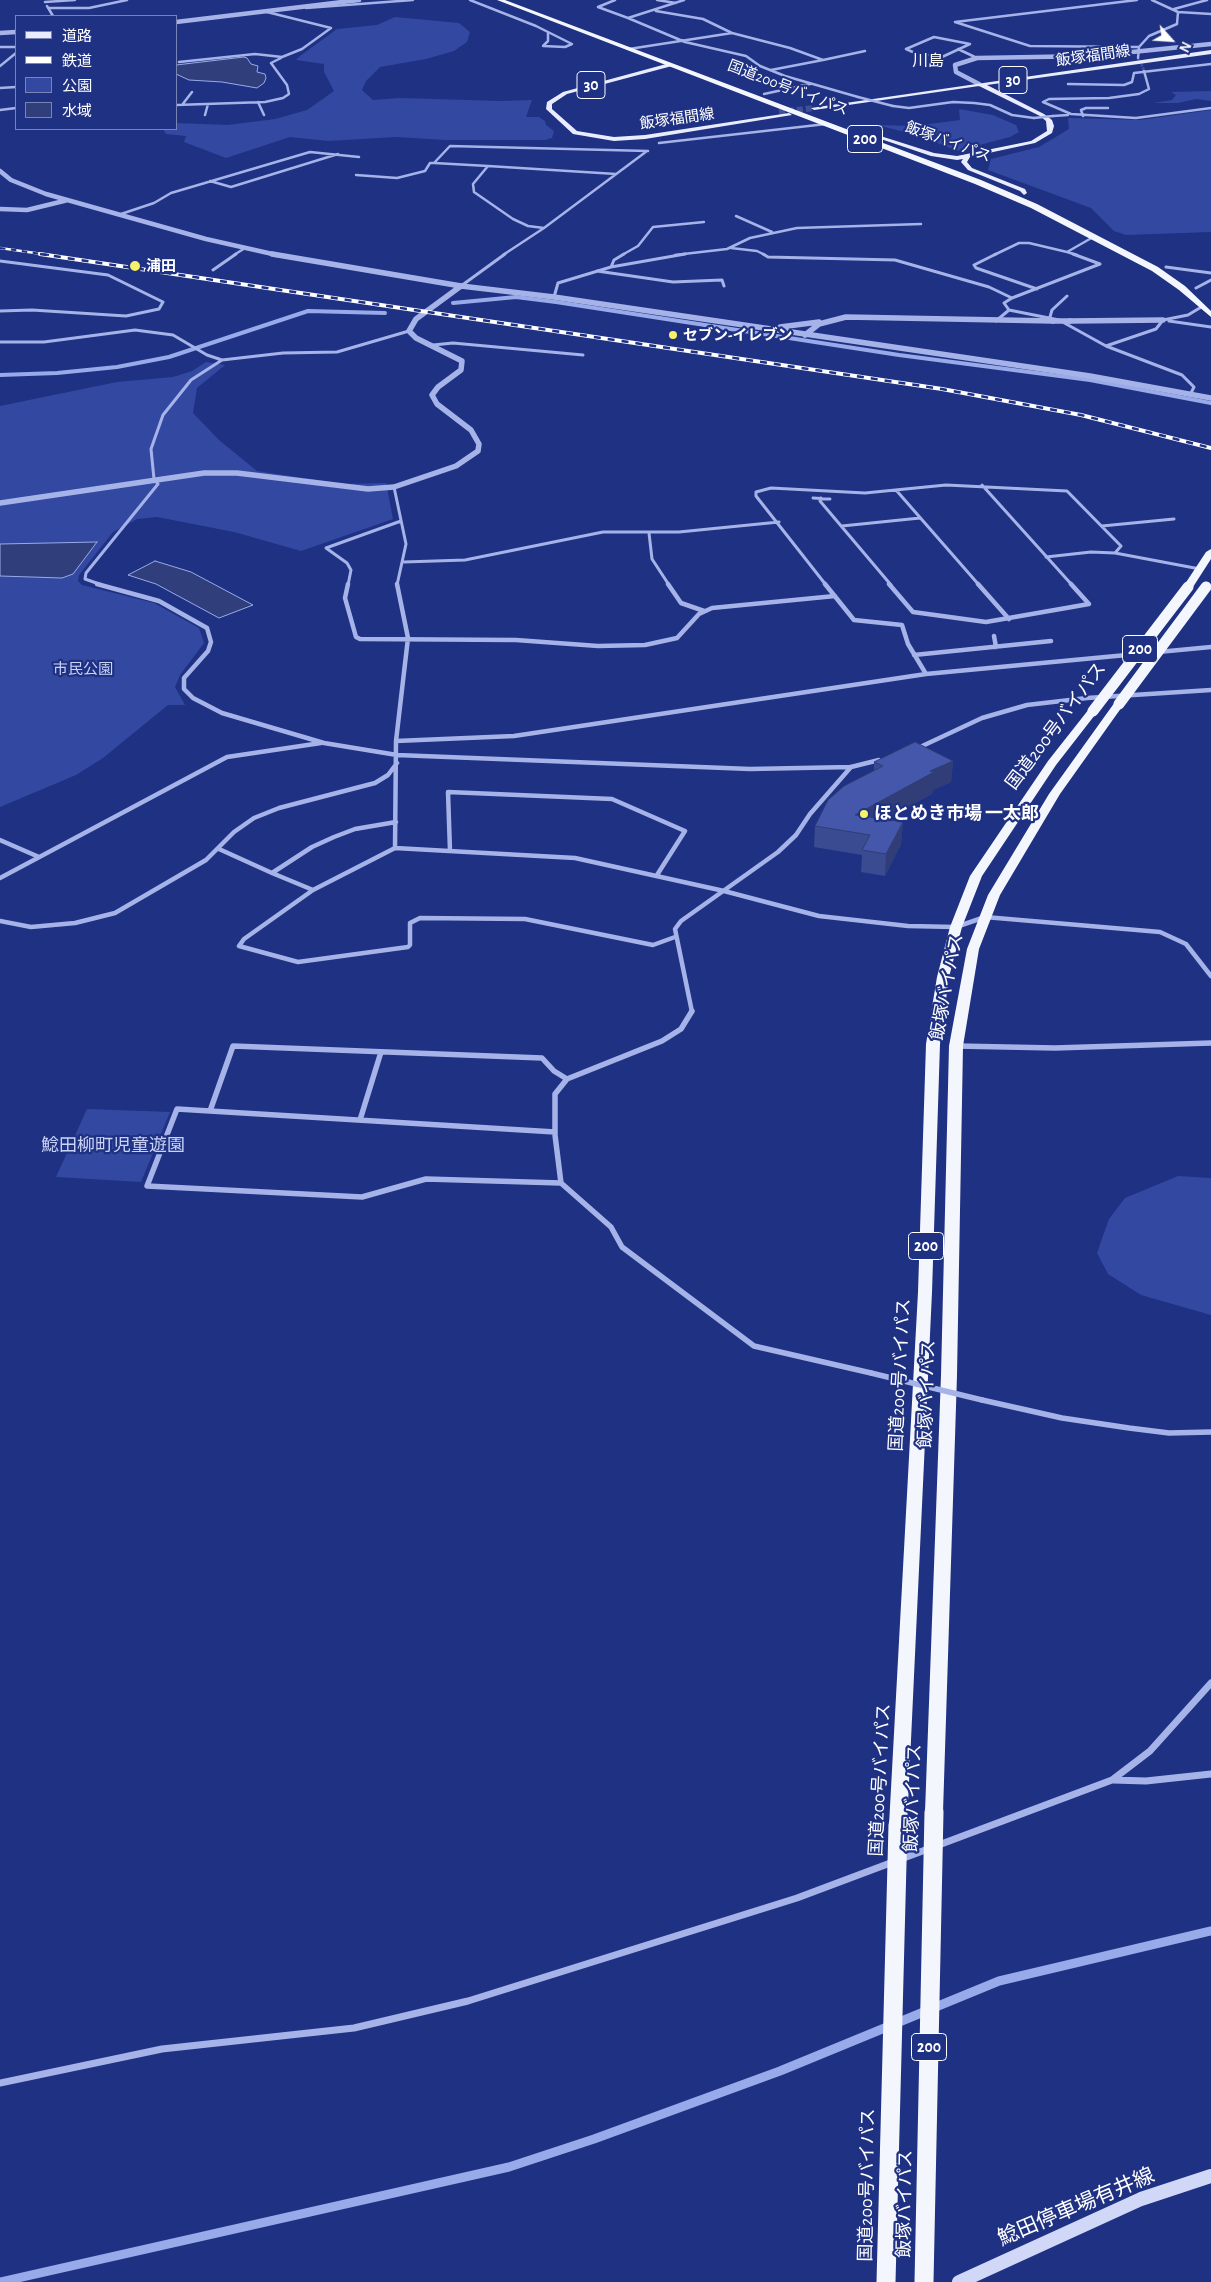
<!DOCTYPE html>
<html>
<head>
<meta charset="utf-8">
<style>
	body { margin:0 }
	#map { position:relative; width:1211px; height:2282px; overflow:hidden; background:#1f3182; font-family:"Alegreya Sans","Noto Sans JP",sans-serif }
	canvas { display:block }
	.legend { position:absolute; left:15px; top:15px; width:162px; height:115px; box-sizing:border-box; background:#1f3182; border:1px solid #7983b4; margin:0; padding:6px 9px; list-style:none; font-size:15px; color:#fff }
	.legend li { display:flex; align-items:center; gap:10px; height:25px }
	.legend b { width:25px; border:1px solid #7983b4 }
	.north { position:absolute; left:1146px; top:15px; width:50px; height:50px; -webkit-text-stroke:4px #1f3182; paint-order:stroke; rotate:116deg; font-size:14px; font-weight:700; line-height:20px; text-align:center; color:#fff }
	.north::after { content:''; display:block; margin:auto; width:18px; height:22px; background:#fff; clip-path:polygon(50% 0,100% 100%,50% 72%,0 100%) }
</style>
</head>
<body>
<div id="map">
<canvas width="1211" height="2282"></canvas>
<ul class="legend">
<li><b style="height:6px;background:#e9ecfe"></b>道路</li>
<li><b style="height:6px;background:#fff"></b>鉄道</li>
<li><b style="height:14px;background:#3348a1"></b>公園</li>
<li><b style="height:14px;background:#313e7c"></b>水域</li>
</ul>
<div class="north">N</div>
</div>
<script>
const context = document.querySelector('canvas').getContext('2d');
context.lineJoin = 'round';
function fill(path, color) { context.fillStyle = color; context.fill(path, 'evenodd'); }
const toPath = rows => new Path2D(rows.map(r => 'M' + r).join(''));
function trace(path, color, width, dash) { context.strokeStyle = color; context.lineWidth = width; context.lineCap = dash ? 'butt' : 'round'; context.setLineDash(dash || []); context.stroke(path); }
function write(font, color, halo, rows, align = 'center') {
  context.font = font + ' "Alegreya Sans","Noto Sans JP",sans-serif'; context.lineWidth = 4.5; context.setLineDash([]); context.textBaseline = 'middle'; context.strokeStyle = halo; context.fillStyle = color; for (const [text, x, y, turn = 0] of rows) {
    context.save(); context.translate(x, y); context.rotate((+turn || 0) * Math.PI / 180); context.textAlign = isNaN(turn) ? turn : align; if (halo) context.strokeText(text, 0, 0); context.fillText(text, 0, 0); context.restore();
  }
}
fill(toPath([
	[395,17,459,23,470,32,467,42,454,51,426,59,380,67,366,81,362,90,373,100,400,98,500,101,532,100,526,117,539,117,545,121,546,125,554,131,552,138,545,140,445,140,396,137,328,141,290,137,226,158,184,142,186,136,166,134,163,129,176,129,176,123,228,125,275,119,307,110,334,91,324,72,324,64,296,60,300,56,337,29,377,25],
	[1211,91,1211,101,1196,99,1178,103,1153,103,1172,100,1176,95,1171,92],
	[959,109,993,115,1016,125,1019,132,1010,137,957,151,920,136,877,125,914,126,960,120],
	[1211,110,1211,232,1126,235,1114,231,1091,208,988,170,991,159,1039,147,1069,129,1068,118,1140,120],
	[206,362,225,365,197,388,193,413,219,440,257,471,344,484,386,483,393,519,301,551,234,532,157,517,137,519,113,532,79,575,78,581,82,585,154,603,199,628,204,643,180,675,175,687,185,705,168,705,103,758,76,775,0,807,0,406,117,382,173,377,192,371],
	[87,1109,170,1112,141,1182,56,1177],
	[1178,1176,1211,1178,1211,1315,1141,1295,1108,1274,1097,1253,1109,1219,1125,1198]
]), '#3348a1');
const water = toPath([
	[244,57,247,58,251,64,258,66,257,72,265,74,266,78,264,83,257,88,222,82,189,80,176,74,176,65,244,57],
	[97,542,73,574,62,578,0,576,0,544,97,542],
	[155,561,191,572,253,605,219,618,156,584,128,575,155,561]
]);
fill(water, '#313e7c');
trace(water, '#99aaea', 1);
trace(toPath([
	[453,303,516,297,556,302,899,355,1090,380,1211,403],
	[0,375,57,373,117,367,169,357,308,311,385,313]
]), '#99aaea', 4);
trace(toPath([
	[0,2282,509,2167,594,2139,780,2071,999,1981,1211,1931]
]), '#99aaea', 9);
trace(toPath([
	[1138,58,1144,70]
]), '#415095', 2.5, [2.5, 1]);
trace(toPath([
	[779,112,814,108]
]), '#415095', 6, [6, 3]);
trace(toPath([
	[470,0,536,26,572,44,565,47,543,46,548,41,548,32],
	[615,0,598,7,628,18],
	[657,0,676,3],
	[684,0,628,18,685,42,746,56,760,66,785,76,858,97],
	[1137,0,955,22,1030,46,1139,47],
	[1152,0,1178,12,1211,14],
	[45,2,75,0],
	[47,6,53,16],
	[48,8,89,8,127,0],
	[306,8,413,0],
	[1174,9,1207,0],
	[656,11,703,19,732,33,790,48,823,60,771,70],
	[934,37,970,44,942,57,915,53,906,49,934,37],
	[0,47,16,47],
	[629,49,732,33],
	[958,49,977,58],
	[1138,58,1139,47,1149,36,1177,24,1178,12],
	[823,60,865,51],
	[179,62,255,54,282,57,302,49,331,28,267,12],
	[0,66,16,53],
	[1068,84,1124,85,1132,82,1134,73,1211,64],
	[0,88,16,87],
	[764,94,810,84],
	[258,102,264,115],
	[1043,102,1071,114,1136,118,1211,108],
	[1043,102,1049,99,1109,98,1139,94,1149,89,1144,71],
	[176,105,265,102,283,98,289,94,287,85,271,63,281,58],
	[182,105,192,92],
	[893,106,909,108,953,102,974,103,990,105,1012,115,1034,118],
	[0,110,16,108],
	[205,115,208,104],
	[1053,116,1068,115],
	[1083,116,1081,110,1086,108,1108,108],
	[659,143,826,124],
	[488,166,616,174],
	[356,175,397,178,425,171,430,163,434,163],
	[210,181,231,187,338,154],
	[121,214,154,203,171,193,310,152,359,157],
	[736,216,772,232],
	[544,228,528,226,513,219,474,192,473,184,488,166,434,163,450,146,648,151],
	[731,248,757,251,765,255],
	[1067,252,1077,255],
	[234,255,245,248],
	[503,255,544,228,647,151],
	[622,255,638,246,653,227,704,222],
	[675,255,727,249,750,238,797,228,921,224],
	[994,255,1019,243,1029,243,1067,252,1095,236]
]), '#a6b3e9', 2.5);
trace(toPath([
	[763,254,768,257,895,260,989,287,1012,298],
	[996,254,974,265,976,268,1037,289],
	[0,261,108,275,163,302,159,309,126,316,32,310,0,311],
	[611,267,685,254],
	[1166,267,1211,273],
	[213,270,236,254],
	[597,271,673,282,722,280,724,286],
	[461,286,505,254],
	[1196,288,1211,280],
	[554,297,558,283,611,267,614,260,624,254],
	[1009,310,1059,320,1106,346,1182,375,1194,387,1191,393],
	[1050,317,1052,310,1067,296],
	[996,321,1009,310,1004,303,1012,298,1100,264,1073,254],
	[1169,321,1211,327],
	[0,342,44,342,135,330,173,335,207,355,222,360,283,353,337,352,409,331],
	[433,345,453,343,583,355],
	[1106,346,1156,329,1163,320,1188,315,1203,306],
	[982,485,1072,585],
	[394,487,406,544,397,585],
	[896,490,979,585],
	[813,498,830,499],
	[821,498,820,501,891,585],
	[842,526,920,518],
	[1102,526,1174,519],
	[649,533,652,559,669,585],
	[1046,557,1091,552,1115,553],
	[404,562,465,560,603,532,679,532,779,522],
	[102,585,85,579,86,573,158,484,154,479,151,449,163,415,191,380,222,360],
	[348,585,351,570,347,563,326,548,401,521],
	[826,585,756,496,756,492,771,488,865,493,946,485,1067,491,1121,546,1115,553,1200,569]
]), '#a6b3e9', 3);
trace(toPath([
	[97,584,159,601,207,628,211,642,208,651,184,678,184,689,193,698,222,713,324,743,397,755,750,769,851,767,879,760],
	[348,584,345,598,356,637,360,639,516,640,598,646,645,645,677,638,699,614,712,608,835,596],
	[397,584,408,638,396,741,395,848,575,858,724,891,819,916,908,926,956,927,985,917,1160,932,1186,944,1211,976],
	[668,584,681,603,704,611],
	[825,584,854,620,902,625,908,644,926,674],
	[889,584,913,612,986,622,1089,604,1071,584],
	[978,584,1009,619],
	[994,636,996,647],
	[914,655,1051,641],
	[396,741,514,736,926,674,1211,647],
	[918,748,982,718,1027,705,1087,698,1211,690],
	[0,840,39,857],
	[395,848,313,890,244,939,239,946,298,962,408,947,410,945,410,923,420,918,525,919,653,945,675,937],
	[219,849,272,873,312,847,334,837,355,829,396,822],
	[450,851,448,792,612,799,685,831,657,875],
	[272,873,313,890],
	[0,878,227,757,321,743],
	[0,921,31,927,75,923,115,913,206,860,234,832,254,818,279,808,375,783,388,775,397,763],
	[692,1012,675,929,681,921,778,852,796,835,810,814,851,767]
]), '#a6b3e9', 4.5);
trace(toPath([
	[957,1046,1055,1048,1211,1043],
	[210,1111,233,1046,542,1058,554,1071,567,1079],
	[360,1120,381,1052],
	[555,1132,177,1109,147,1186,362,1197,426,1179,561,1183,611,1227,622,1247,754,1346,871,1373],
	[561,1183,555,1135,555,1094,567,1079,662,1041,681,1029,692,1011],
	[982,1400,1062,1418,1129,1428,1169,1433,1211,1432]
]), '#a6b3e9', 5.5);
trace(toPath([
	[1113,1780,1146,1781,1211,1774],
	[936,1846,1112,1780,1150,1751,1211,1683],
	[901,1859,928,1849],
	[0,2083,162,2049,354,2028,468,2001,797,1898,893,1862]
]), '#a6b3e9', 7);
trace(toPath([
	[176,22,359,0],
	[0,33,16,32],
	[979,84,956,72,955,65,977,58,1093,56,1211,44],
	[0,171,11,180,46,194,206,239,277,255],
	[0,209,27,210,68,200]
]), '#a6b3e9', 4.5);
trace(toPath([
	[272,254,461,286,554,297,1090,376,1211,398],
	[1070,321,1163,320],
	[780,327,819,322],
	[805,335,819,324,846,317,1053,321],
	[0,503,204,473,237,473,368,489,394,487,456,466,478,451,479,444,471,430,437,404,432,395,438,387,461,370,462,361,416,338,409,331,416,319,461,286]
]), '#a6b3e9', 5.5);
trace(toPath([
	[959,2282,1141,2199,1211,2176]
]), '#d1d7f7', 14);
fill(toPath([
	[1211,50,1211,54,987,85,1044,114,1052,120,1054,126,1052,133,1035,143,970,157,967,162,972,168,1025,189,1027,193,1024,195,1020,191,968,170,961,162,963,159,957,160,931,156,866,134,871,133,934,153,957,156,1031,141,1047,131,1046,121,1040,116,979,86,814,110,811,108,1211,50],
	[670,63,672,66,567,94,552,104,552,109,577,131,614,137,645,135,789,113,792,115,645,139,614,141,573,134,546,109,547,102,563,92,670,63]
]), '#e9ecfe');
fill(toPath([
	[497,0,505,0,981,180,1037,204,1158,267,1185,286,1211,311,1211,317,1179,290,1152,271,1031,208,975,184,497,0],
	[1211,549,1211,559,1193,587,1184,589,1183,587,1206,552,1211,549],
	[1119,701,1124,704,1060,794,1000,895,979,949,963,1046,957,1375,943,1812,940,1817,934,1819,928,1817,925,1812,941,1375,949,1046,967,949,988,895,1049,794,1115,702,1119,701],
	[1093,708,1098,711,1056,765,982,876,962,927,949,977,940,1044,932,1292,907,1825,905,1830,898,1832,891,1830,889,1825,918,1292,926,1044,937,977,950,927,970,876,1048,761,1089,709,1093,708]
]), '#f4f6fe');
const railFar1 = toPath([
	[0,248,49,255]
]);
const rail = toPath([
	[40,254,942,389,1081,415,1211,448]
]);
trace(railFar1, '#fff', 2.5);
trace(rail, '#fff', 4);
trace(railFar1, '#1f3182', 2, [5.5]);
trace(rail, '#1f3182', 2.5, [7]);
trace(toPath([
	[858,97,893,106],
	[1034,118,1053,116]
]), '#a6b3e9', 2.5);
trace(toPath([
	[871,1373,982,1400]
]), '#a6b3e9', 5.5);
trace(toPath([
	[1053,321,1070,321]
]), '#a6b3e9', 5.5);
trace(toPath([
	[1119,704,1206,587],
	[1093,711,1188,587]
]), '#f4f6fe', 11);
trace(toPath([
	[886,2282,898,1825],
	[924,2282,934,1812]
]), '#f4f6fe', 19);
fill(toPath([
	[953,761,951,782,933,790,932,794,885,819,903,822,901,844,885,876,861,872,862,855,814,847,815,826,874,771,874,762]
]), '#3a4b92');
fill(toPath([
	[953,761,951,782,933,790,932,794,860,833,855,815,930,771],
	[903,822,901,844,885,876,886,854]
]), '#303d77');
const building = toPath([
	[915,742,953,761,930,771,934,772,855,815,903,822,886,854,862,850,870,835,815,826,828,800,844,786,883,766,874,762,915,742]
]);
fill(building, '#4457aa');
trace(building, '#303d77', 1);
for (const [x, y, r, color] of [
	[135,266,6,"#f7f266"],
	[673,335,5,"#f7f266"],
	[864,814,5,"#f7f266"]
]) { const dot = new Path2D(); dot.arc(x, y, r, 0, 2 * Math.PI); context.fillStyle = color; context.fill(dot); trace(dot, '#1f3182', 2); }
write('15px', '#fff', '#1f3182', [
	["飯塚福間線",1093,56,-8],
	["国道200号バイパス",788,88,21],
	["飯塚福間線",677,119,-8],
	["飯塚バイパス",948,142,20]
]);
write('bold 15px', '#fff', '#1f3182', [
	["浦田",146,266],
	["セブン-イレブン",683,335]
], 'left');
write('15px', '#cad3f7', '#1f3182', [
	["市民公園",83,669]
]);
write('16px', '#fff', '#1f3182', [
	["川島",928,61]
]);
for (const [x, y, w] of [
	[1013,80,28],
	[591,85,28],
	[865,139,35],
	[1140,649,35],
	[926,1246,35],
	[929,2047,35]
]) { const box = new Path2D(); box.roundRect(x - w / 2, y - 13.5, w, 27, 4); context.fillStyle = '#1f3182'; context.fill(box); trace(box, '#fff', 1); }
write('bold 16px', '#fff', null, [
	["30",1013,80],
	["30",591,85],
	["200",865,139],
	["200",1140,649],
	["200",926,1246],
	["200",929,2047]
]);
write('18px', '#fff', '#1f3182', [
	["国道200号バイパス",1056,726,-53],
	["飯塚バイパス",947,987,-79],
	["国道200号バイパス",900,1375,-87],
	["飯塚バイパス",927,1394,-88],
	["国道200号バイパス",880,1780,-87],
	["飯塚バイパス",913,1798,-88],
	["国道200号バイパス",867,2185,-89],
	["飯塚バイパス",905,2204,-89]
]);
write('bold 18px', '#fff', '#1f3182', [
	["ほとめき市場 一太郎",874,814]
], 'left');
write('18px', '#cad3f7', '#1f3182', [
	["鯰田柳町児童遊園",113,1146]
]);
write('21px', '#fff', '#1f3182', [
	["鯰田停車場有井線",1076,2207,-23]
]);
</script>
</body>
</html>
